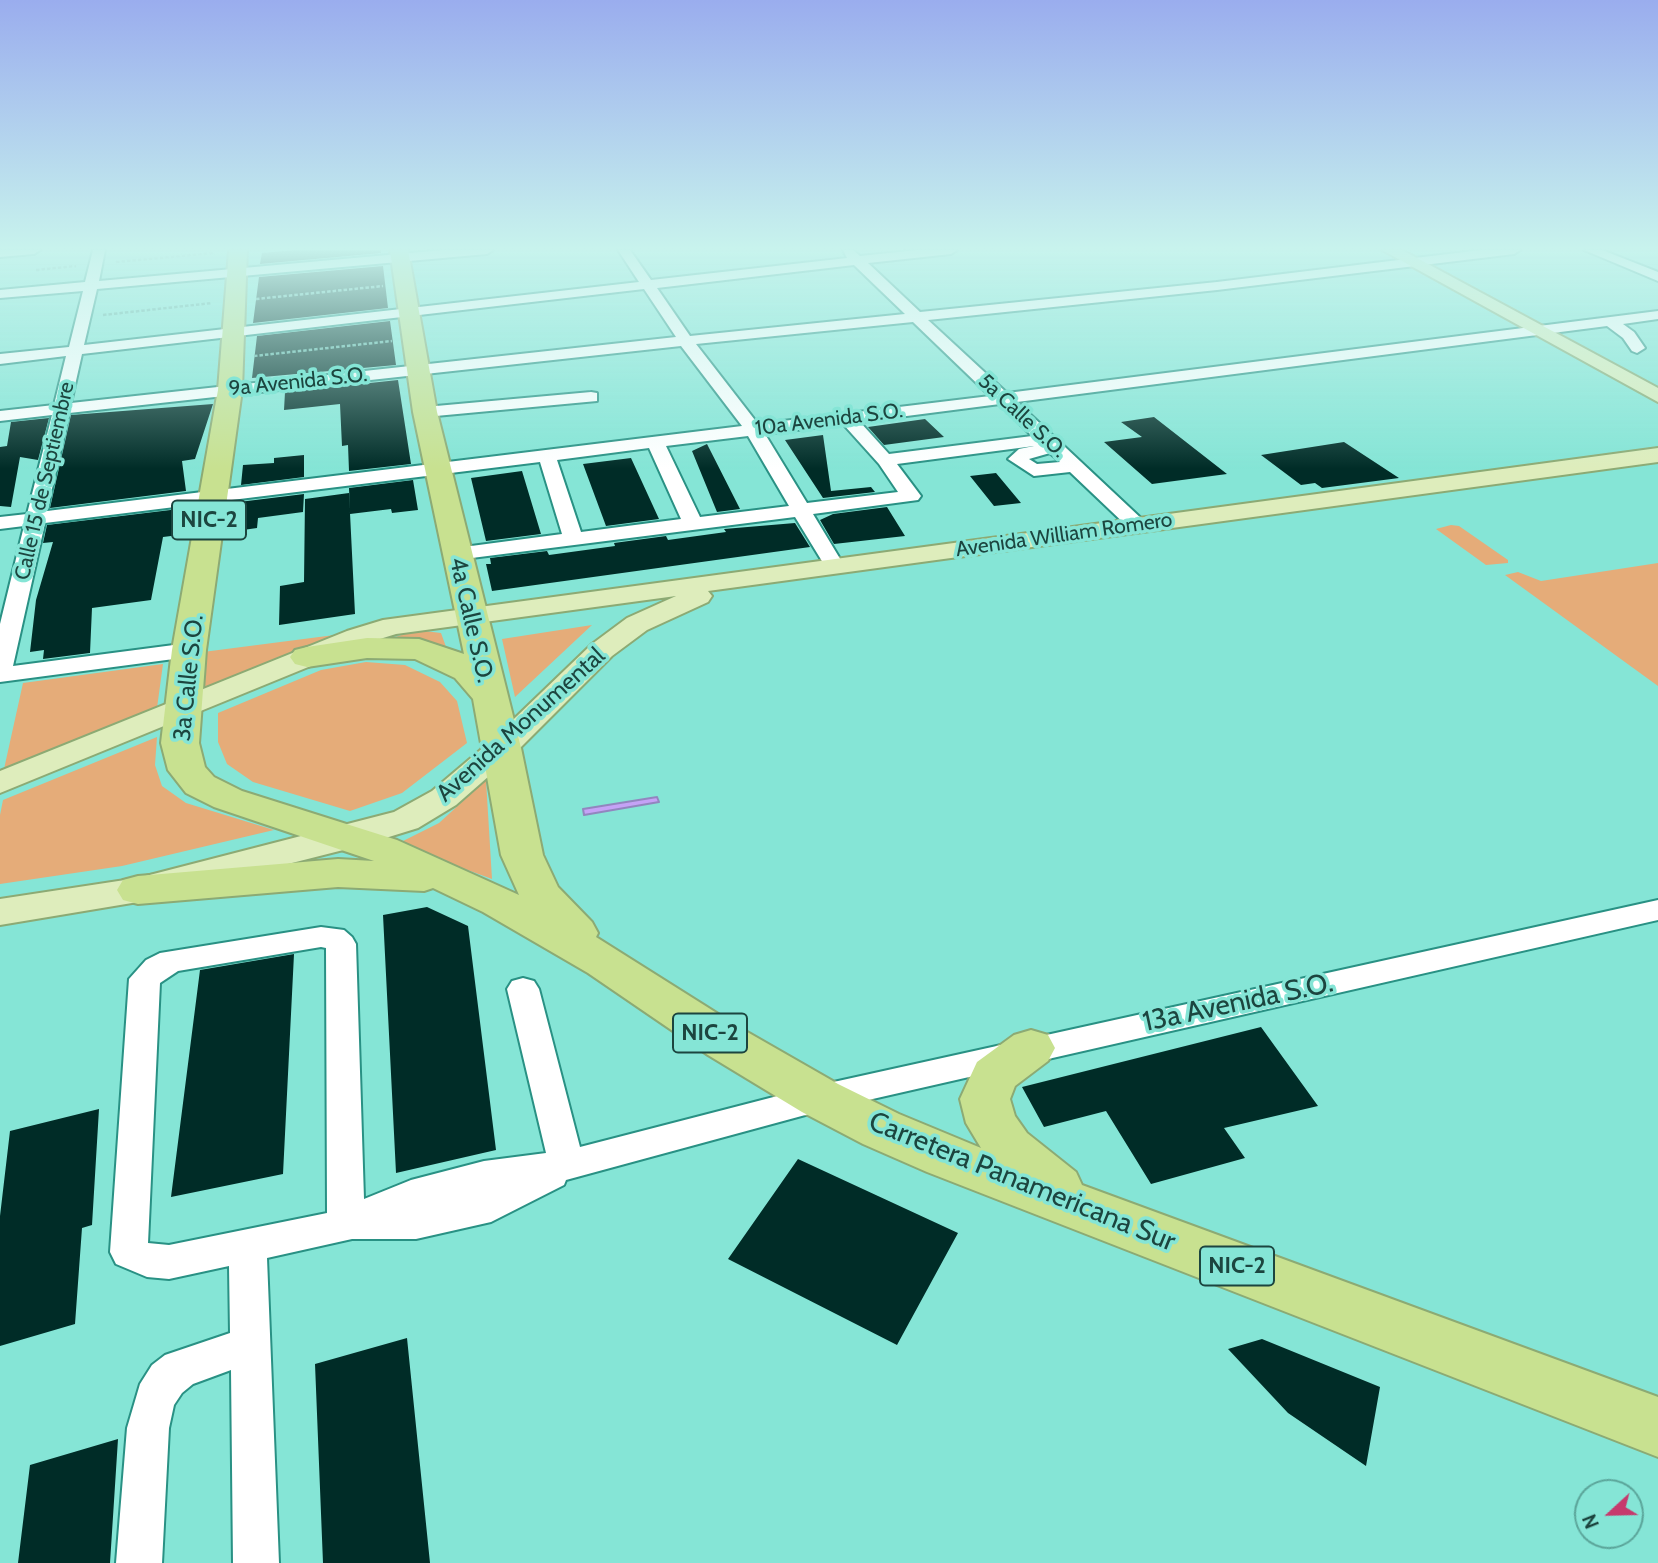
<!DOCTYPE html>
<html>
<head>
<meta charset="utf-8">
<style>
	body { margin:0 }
	#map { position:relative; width:1658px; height:1563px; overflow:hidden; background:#85e5d6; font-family:Cabin,sans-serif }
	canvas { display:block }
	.north { position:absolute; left:1574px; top:1479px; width:70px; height:70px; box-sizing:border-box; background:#85e5d6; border:2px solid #5ba59a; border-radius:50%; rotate:248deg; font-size:19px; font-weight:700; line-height:28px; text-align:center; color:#1c453f }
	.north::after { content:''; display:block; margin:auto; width:24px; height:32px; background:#c63a6d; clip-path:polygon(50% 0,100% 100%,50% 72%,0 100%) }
</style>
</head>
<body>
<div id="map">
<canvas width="1658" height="1563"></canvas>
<div class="north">N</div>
</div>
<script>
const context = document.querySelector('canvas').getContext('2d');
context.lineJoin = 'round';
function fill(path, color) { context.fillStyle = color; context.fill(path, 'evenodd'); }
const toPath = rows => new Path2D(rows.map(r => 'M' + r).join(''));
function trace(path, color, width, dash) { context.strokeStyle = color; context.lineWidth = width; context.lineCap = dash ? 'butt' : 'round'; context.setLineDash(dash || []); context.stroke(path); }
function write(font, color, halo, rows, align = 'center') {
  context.font = font + ' Cabin,sans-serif'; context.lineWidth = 7; context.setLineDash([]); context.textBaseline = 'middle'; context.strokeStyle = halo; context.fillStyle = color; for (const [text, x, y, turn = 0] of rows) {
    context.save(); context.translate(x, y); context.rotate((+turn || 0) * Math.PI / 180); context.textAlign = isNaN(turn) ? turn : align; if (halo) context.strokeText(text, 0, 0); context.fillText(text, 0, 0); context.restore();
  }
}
fill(toPath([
	[1451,525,1459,526,1508,560,1508,563,1486,565,1436,529],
	[1658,563,1658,686,1505,575,1518,572,1541,581],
	[592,625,515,697,502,639],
	[416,630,441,633,449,655,372,645],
	[350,633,319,642,200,691,203,652],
	[366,662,405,665,440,682,457,701,467,743,402,793,350,811,253,782,227,764,218,742,218,713,321,670],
	[163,664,157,708,4,769,23,683],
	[157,737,155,765,162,786,186,803,274,830,122,866,0,884,0,815,3,800],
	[486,780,492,879,397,844,439,823]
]), '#e5ac79');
const water = toPath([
	[657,797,659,802,584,815,583,809,657,797]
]);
fill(water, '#c5a2f6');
trace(water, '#9286bf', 2);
fill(toPath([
	[294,250,381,250,381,253,260,264,262,253],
	[383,266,388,308,253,323,259,277],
	[390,321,396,365,252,378,257,336],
	[398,380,411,464,349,471,348,445,342,446,340,404,284,410,285,392],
	[213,404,195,459,182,461,186,491,50,508,71,415],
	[1154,417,1227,474,1152,484,1104,442,1142,437,1121,422],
	[49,418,38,460,20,457,11,507,0,506,0,447,7,446,11,422],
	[925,419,944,437,884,445,868,427],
	[823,435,831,491,871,487,875,492,823,498,785,440],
	[1344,442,1399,478,1322,488,1315,483,1301,485,1261,455],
	[707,444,740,509,717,512,692,451],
	[304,455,304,477,241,485,243,465,274,463,274,458],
	[631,458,659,519,606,526,583,464],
	[522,471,541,534,486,541,471,478],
	[996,473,1021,503,994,506,970,476],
	[413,480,418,510,392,513,391,509,350,514,349,488],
	[349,493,355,614,279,625,280,586,304,582,305,499],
	[304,494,303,512,258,518,257,528,236,531,239,502],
	[887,507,905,536,834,544,820,520,833,514],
	[187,508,187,534,163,537,151,600,92,608,90,653,43,659,44,650,30,652,36,600,53,542,43,543,47,525],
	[795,523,810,547,492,591,486,564,491,564,490,558,547,551,549,555,615,546,614,543,666,536,668,540,726,532,724,529],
	[427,907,468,926,496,1150,396,1173,383,915],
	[294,954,283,1174,171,1197,200,970],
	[1261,1027,1318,1106,1224,1128,1245,1158,1151,1184,1106,1111,1044,1127,1022,1087],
	[99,1109,92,1225,82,1228,75,1324,0,1346,0,1216,10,1131],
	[798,1159,958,1233,897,1345,728,1259],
	[407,1338,430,1563,323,1563,315,1364],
	[1262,1339,1380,1387,1366,1466,1288,1413,1228,1349],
	[118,1439,110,1563,18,1563,30,1465]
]), '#002c27');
const minor = toPath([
	[0,250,40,250,34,254,0,257,0,250],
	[93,250,105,250,99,281,443,250,493,250,487,254,97,289,84,345,639,282,618,250,630,250,651,280,847,258,843,250,853,250,860,256,917,250,957,250,951,254,868,263,920,312,1217,282,1481,250,1520,250,1514,254,1217,290,928,320,1007,393,1658,311,1658,319,1623,324,1634,332,1645,348,1637,353,1632,351,1623,338,1607,326,1017,402,1144,521,1147,525,1144,529,1130,529,1070,472,1034,476,1008,459,1019,449,1034,446,897,464,921,496,918,500,813,514,845,567,835,573,828,571,795,517,456,560,449,558,446,554,449,550,456,548,562,534,540,462,45,523,13,666,189,643,200,650,189,657,0,682,0,624,24,526,0,529,0,517,27,514,52,415,0,421,0,411,54,405,66,356,0,364,0,354,69,347,83,291,0,298,0,290,85,282,93,250],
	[854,265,905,314,690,336,657,288,854,265],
	[644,289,676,337,71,403,82,354,644,289],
	[913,322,990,396,758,424,696,344,913,322],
	[681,346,742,426,47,511,69,413,681,346],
	[1000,404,1032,436,889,454,860,422,1000,404],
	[843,424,879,464,898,492,807,503,765,434,843,424],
	[748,436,789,506,700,517,666,446,748,436],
	[649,448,681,519,581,532,557,460,649,448],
	[1050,453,1060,462,1037,464,1029,459,1050,453],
	[1584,250,1602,250,1658,272,1658,281,1584,250],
	[591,392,597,393,597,401,425,417,417,412,425,407,591,392],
	[1658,900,1658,920,820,1111,566,1180,564,1185,491,1222,416,1239,352,1239,267,1258,279,1563,233,1563,231,1370,193,1384,182,1393,174,1405,169,1428,162,1563,116,1563,127,1428,140,1384,152,1365,165,1355,230,1333,229,1266,169,1279,147,1277,116,1264,110,1252,129,979,146,960,160,953,321,927,344,930,352,937,356,944,364,1199,411,1180,484,1161,546,1153,507,989,512,981,523,978,534,981,539,989,580,1147,820,1085,1658,900],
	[321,947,326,948,327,1213,169,1245,148,1243,160,983,178,971,321,947]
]);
const major = toPath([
	[1382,250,1402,250,1658,388,1658,402,1382,250],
	[1658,448,1658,462,708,591,712,596,708,602,647,630,612,656,513,755,456,805,418,828,363,845,138,902,0,925,0,899,138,878,394,812,432,791,491,741,592,644,627,618,676,596,396,634,367,643,0,793,0,771,347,631,383,620,1658,448]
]);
const highway = toPath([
	[229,250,247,250,242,390,206,650,199,743,205,767,214,777,242,791,397,840,519,895,501,855,473,699,455,678,415,659,367,658,307,667,295,664,290,657,295,650,307,647,367,638,419,639,464,654,413,412,390,250,408,250,437,412,521,748,543,855,558,887,592,922,598,933,596,937,742,1029,838,1084,899,1114,981,1148,966,1123,960,1099,977,1062,1014,1035,1031,1030,1048,1035,1055,1048,1048,1061,1015,1086,1010,1099,1015,1116,1027,1133,1076,1172,1082,1185,1658,1397,1658,1457,927,1172,863,1144,802,1112,708,1055,588,973,483,912,433,888,424,891,338,887,138,904,123,900,117,890,123,880,138,876,338,859,374,861,214,807,186,793,168,770,161,743,172,650,218,390,229,250]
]);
trace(minor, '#299184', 4);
trace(major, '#8caa74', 4);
trace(highway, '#8caa74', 4);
trace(toPath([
	[116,262,215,253],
	[36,270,76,266],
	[256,299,383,286],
	[103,315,212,303],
	[254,356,392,341]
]), '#61afa3', 2.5, [3.5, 2]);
fill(minor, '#fff');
fill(major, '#deedbc');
fill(highway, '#c8e190');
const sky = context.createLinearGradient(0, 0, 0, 469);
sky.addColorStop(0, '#9aadee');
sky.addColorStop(0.53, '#c8f3ed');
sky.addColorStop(1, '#c8f3ed00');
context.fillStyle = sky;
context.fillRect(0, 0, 1658, 469);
write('21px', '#1c453f', '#85e5d6', [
	["9a Avenida S.O.",298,382,-6],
	["5a Calle S.O.",1022,416,43],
	["10a Avenida S.O.",829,420,-7],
	["Calle 15 de Septiembre",45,481,-77],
	["Avenida William Romero",1064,535,-8]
]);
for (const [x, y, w] of [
	[209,520,74],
	[710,1033,74],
	[1237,1266,74]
]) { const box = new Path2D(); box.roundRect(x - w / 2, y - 19.5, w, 39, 5); context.fillStyle = '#85e5d6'; context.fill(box); trace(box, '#1c453f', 2); }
write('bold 23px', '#1c453f', null, [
	["NIC-2",209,520],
	["NIC-2",710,1033],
	["NIC-2",1237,1266]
]);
write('24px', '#1c453f', '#85e5d6', [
	["4a Calle S.O.",471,620,77],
	["3a Calle S.O.",189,678,-84],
	["Avenida Monumental",521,725,-42]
]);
write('28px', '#1c453f', '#85e5d6', [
	["13a Avenida S.O.",1238,1003,-12],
	["Carretera Panamericana Sur",1022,1182,22]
]);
</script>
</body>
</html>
